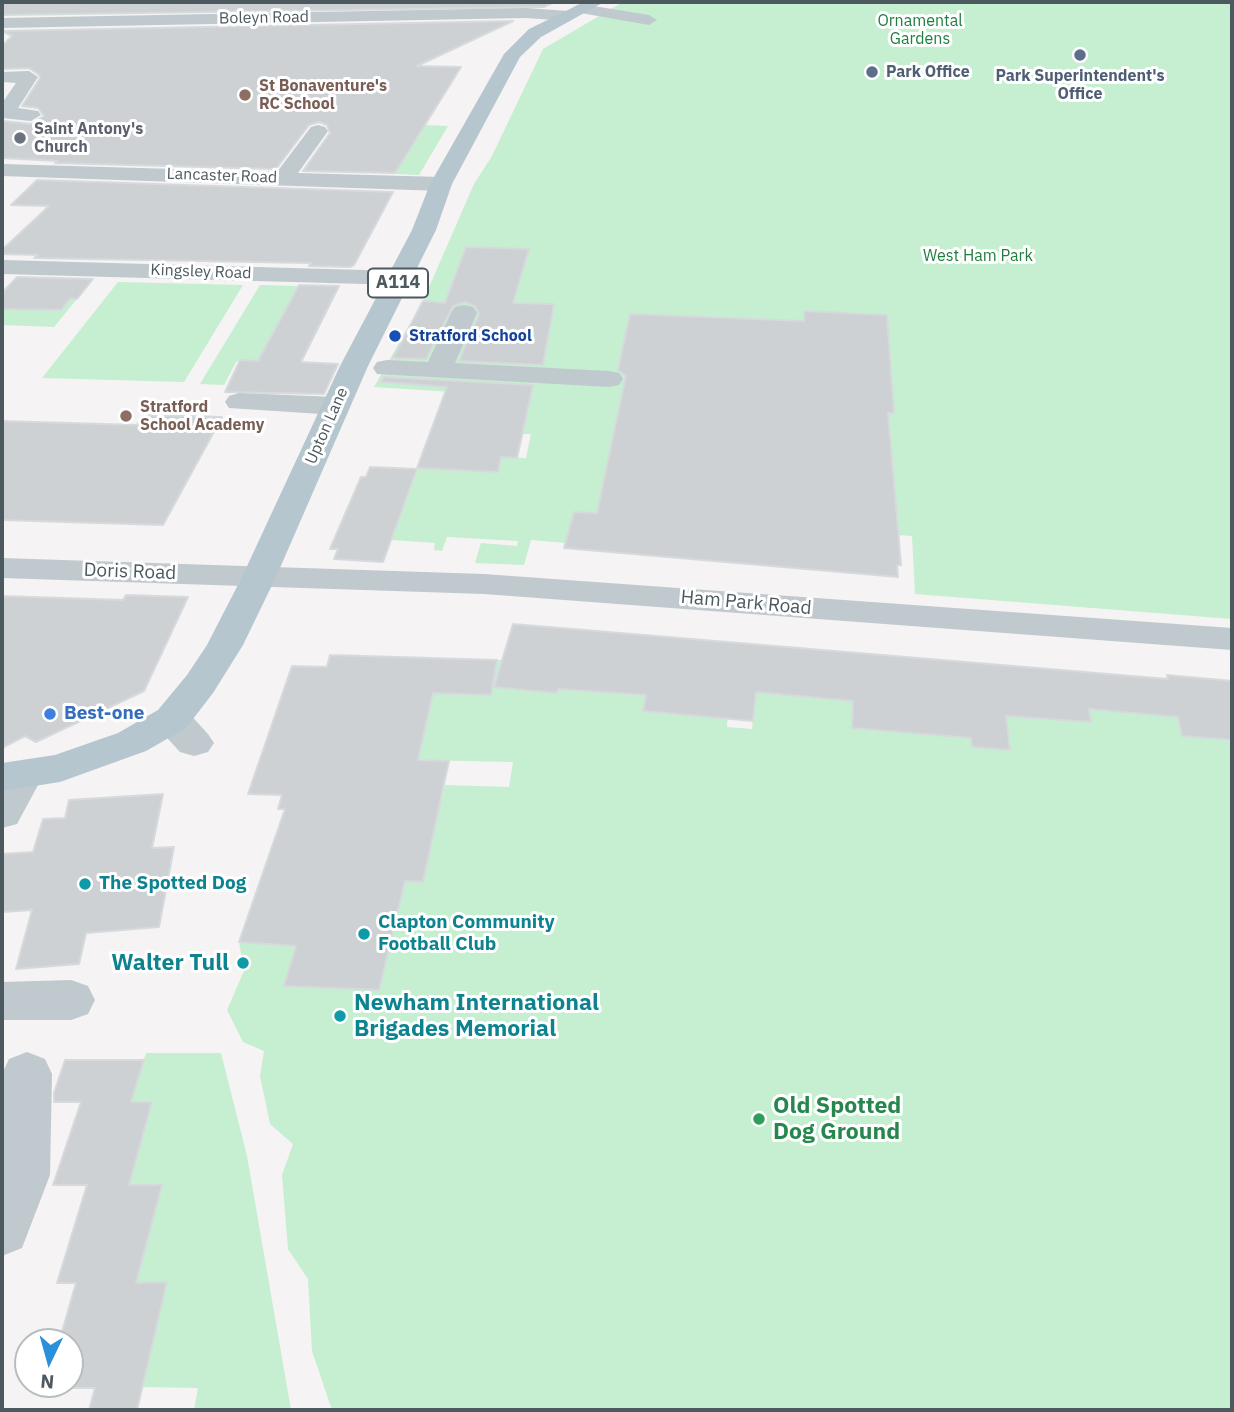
<!DOCTYPE html>
<html>
<head>
<meta charset="utf-8">
<style>
	body { margin:0 }
	#map { position:relative; width:1234px; height:1412px; overflow:hidden; background:#f5f3f3; font-family:"IBM Plex Sans",sans-serif }
	canvas { display:block }
	.frame { position:absolute; inset:0; border:4px solid #4c595f; pointer-events:none }
	.north { position:absolute; left:14px; top:1328px; width:70px; height:70px; box-sizing:border-box; background:#fff; border:2px solid #b7bdbf; border-radius:50%; rotate:185deg; font-size:19px; font-weight:700; line-height:28px; text-align:center; color:#4c595f }
	.north::after { content:''; display:block; margin:auto; width:24px; height:32px; background:#2990d9; clip-path:polygon(50% 0,100% 100%,50% 72%,0 100%) }
</style>
</head>
<body>
<div id="map">
<canvas width="1234" height="1412"></canvas>
<div class="frame"></div>
<div class="north">N</div>
</div>
<script>
const context = document.querySelector('canvas').getContext('2d');
context.lineJoin = 'round';
function fill(path, color) { context.fillStyle = color; context.fill(path, 'evenodd'); }
const toPath = rows => new Path2D(rows.map(r => 'M' + r).join(''));
function trace(path, color, width, dash) { context.strokeStyle = color; context.lineWidth = width; context.lineCap = dash ? 'butt' : 'round'; context.setLineDash(dash || []); context.stroke(path); }
function write(font, color, halo, rows, align = 'center') {
  context.font = font + ' "IBM Plex Sans",sans-serif'; context.lineWidth = 6; context.setLineDash([]); context.textBaseline = 'middle'; context.strokeStyle = halo; context.fillStyle = color; for (const [text, x, y, turn = 0] of rows) {
    context.save(); context.translate(x, y); context.rotate((+turn || 0) * Math.PI / 180); context.textAlign = isNaN(turn) ? turn : align; if (halo) context.strokeText(text, 0, 0); context.fillText(text, 0, 0); context.restore();
  }
}
fill(toPath([
	[623,2,1232,2,1232,619,915,594,912,536,574,512,566,543,531,540,524,565,475,563,481,543,517,546,518,541,447,537,442,551,434,550,435,543,391,540,418,468,497,472,501,457,526,458,531,434,523,434,523,428,453,392,374,387,423,301,474,184,492,156,543,49],
	[425,125,448,126,419,175,377,173],
	[118,282,243,285,184,382,42,378],
	[260,285,335,287,297,288,262,353,269,363,240,360,236,362,224,385,200,384],
	[71,298,77,299,54,327,2,325,2,309,61,310],
	[580,629,591,630,577,689,646,695,728,708,727,727,752,729,757,676,848,689,849,652,852,652,852,727,925,734,925,658,928,659,970,732,972,747,1010,750,1005,703,1064,708,1066,720,1091,722,1083,677,1092,709,1168,716,1168,679,1183,736,1232,741,1232,1410,332,1410,312,1351,308,1279,288,1249,282,1175,293,1144,270,1124,260,1076,264,1051,243,1042,227,1010,244,971,239,942,296,946,284,985,393,798,442,799,445,785,509,787,513,762,418,760,433,693,491,695,497,660,502,660,498,673,572,661],
	[146,1053,221,1053,247,1156,291,1410,194,1410,198,1388,142,1387,167,1283,136,1283,162,1185,129,1185,152,1102,131,1102]
]), '#c6eed0');
const building = toPath([
	[66,2,65,3,554,2,544,7,2,15,2,3,66,2],
	[513,21,417,66,461,67,395,173,303,171,330,133,327,125,319,122,309,125,276,169,55,163,58,161,2,158,2,121,31,124,44,116,38,108,22,106,40,78,39,75,29,68,2,69,2,46,12,36,2,31,513,21],
	[37,180,393,192,354,265,350,267,309,266,311,263,34,258,38,255,2,254,2,250,49,206,11,205,37,180],
	[466,247,529,249,513,303,554,304,543,365,459,361,479,314,475,306,465,302,453,306,426,359,393,358,423,301,445,303,466,247],
	[17,277,93,279,77,299,71,298,61,310,2,309,2,293,17,277],
	[299,285,339,286,301,362,338,364,324,394,225,392,240,360,258,361,299,285],
	[804,311,887,315,894,413,888,413,901,565,897,565,898,577,564,548,574,512,597,513,625,380,626,376,618,370,630,314,804,321,804,311],
	[384,377,533,385,517,458,501,457,498,472,417,468,447,387,381,382,384,377],
	[144,415,222,417,163,525,2,520,2,421,137,425,144,415],
	[370,467,417,469,383,562,334,559,338,549,330,549,361,477,366,477,370,467],
	[126,595,188,597,144,691,36,742,25,736,2,748,2,596,123,600,126,595],
	[513,624,1168,679,1167,675,1232,681,1232,740,1182,736,1178,717,1089,709,1091,722,1006,716,1010,750,972,747,971,738,852,728,853,701,756,692,753,721,643,711,646,695,558,689,557,693,494,687,513,624],
	[330,655,497,660,491,695,433,693,418,760,449,761,423,882,405,881,379,990,284,986,296,946,239,942,285,809,278,809,282,795,248,794,292,666,327,667,330,655],
	[163,794,152,848,174,847,159,927,86,933,79,964,16,969,32,910,2,912,2,854,33,852,43,819,65,818,69,800,163,794],
	[65,1060,144,1060,131,1102,152,1102,129,1185,162,1185,136,1283,167,1282,137,1410,89,1410,95,1388,45,1388,46,1384,70,1384,70,1342,59,1342,76,1283,57,1283,87,1185,53,1185,81,1102,54,1102,54,1093,65,1060]
]);
fill(building, '#cdd1d4');
trace(building, '#d7dadd', 2);
fill(toPath([
	[581,4,649,15,657,20,649,25,575,12,573,9,575,6,581,4],
	[526,8,569,11,577,16,569,21,526,18,2,28,2,18,526,8],
	[29,71,38,77,18,108,38,111,41,115,31,121,2,118,2,103,16,83,2,82,2,72,29,71],
	[318,125,325,127,328,131,298,173,441,177,449,179,452,184,449,189,441,191,2,176,2,164,277,172,311,127,318,125],
	[2,260,401,271,410,273,413,278,410,283,401,285,2,274,2,260],
	[464,305,473,307,477,313,455,363,609,371,619,373,623,379,619,385,609,387,377,374,373,368,377,362,387,360,428,362,451,313,455,307,464,305],
	[239,393,336,397,346,400,350,406,346,412,336,415,229,408,225,402,229,396,239,393],
	[2,558,484,574,1232,628,1232,650,484,594,2,578,2,558],
	[172,706,186,710,208,734,214,743,208,752,194,756,180,752,158,728,153,719,158,710,172,706],
	[24,760,38,764,44,774,17,824,2,828,2,777,10,764,24,760],
	[71,980,88,986,95,1000,88,1014,71,1020,2,1020,2,982,71,980],
	[27,1052,45,1059,52,1074,50,1175,22,1248,2,1256,2,1074,9,1059,27,1052]
]), '#c0c9ce');
fill(toPath([
	[584,2,604,2,541,37,520,57,452,184,436,230,368,366,276,577,243,645,213,693,186,728,146,751,60,782,2,791,2,763,55,755,118,733,158,710,187,675,207,645,242,577,340,366,412,230,430,184,504,54,529,29,584,2]
]), '#b5c6cf');
for (const [x, y, r, color] of [
	[1080,55,7,"#5c6f8a"],
	[872,72,7,"#5c6f8a"],
	[245,95,7,"#8d6e63"],
	[20,138,7,"#6b7280"],
	[395,336,7,"#1a4fb4"],
	[126,416,7,"#8d6e63"],
	[50,714,7,"#3f7fe0"],
	[85,884,7,"#0f9aa8"],
	[364,934,7,"#0f9aa8"],
	[243,963,7,"#0f9aa8"],
	[340,1016,7,"#0f9aa8"],
	[759,1119,7,"#2e9e5b"]
]) { const dot = new Path2D(); dot.arc(x, y, r, 0, 2 * Math.PI); context.fillStyle = color; context.fill(dot); trace(dot, '#fff', 2.5); }
write('16px', '#4c595f', '#fff', [
	["Boleyn Road",264,18,-1],
	["Lancaster Road",222,176,2],
	["Kingsley Road",201,272,2],
	["Upton Lane",327,426,-66]
]);
write('16px', '#1f7e40', '#fff', [
	["Ornamental",920,21],
	["Gardens",920,39],
	["West Ham Park",978,256]
]);
write('bold 16px', '#4e5e75', '#fff', [
	["Park Office",886,72],
	["Park Superintendent's",1080,76,"center"],
	["Office",1080,94,"center"]
], 'left');
write('bold 16px', '#785e54', '#fff', [
	["St Bonaventure's",259,86],
	["RC School",259,104],
	["Stratford",140,407],
	["School Academy",140,425]
], 'left');
write('bold 16px', '#5b616d', '#fff', [
	["Saint Antony's",34,129],
	["Church",34,147]
], 'left');
write('bold 16px', '#164399', '#fff', [
	["Stratford School",409,336]
], 'left');
for (const [x, y, w] of [
	[398,283,60]
]) { const box = new Path2D(); box.roundRect(x - w / 2, y - 14.5, w, 29, 5); context.fillStyle = '#fff'; context.fill(box); trace(box, '#4c595f', 2); }
write('bold 18px', '#4c595f', null, [
	["A114",398,283]
]);
write('19px', '#4c595f', '#fff', [
	["Doris Road",130,572,2],
	["Ham Park Road",746,603,5]
]);
write('bold 19px', '#366cbe', '#fff', [
	["Best-one",64,714]
], 'left');
write('bold 19px', '#0d838f', '#fff', [
	["The Spotted Dog",99,884],
	["Clapton Community",378,923],
	["Football Club",378,945]
], 'left');
write('bold 23px', '#0d838f', '#fff', [
	["Walter Tull",229,963],
	["Newham International",354,1003,"left"],
	["Brigades Memorial",354,1029,"left"]
], 'right');
write('bold 23px', '#27864d', '#fff', [
	["Old Spotted",773,1106],
	["Dog Ground",773,1132]
], 'left');
</script>
</body>
</html>
